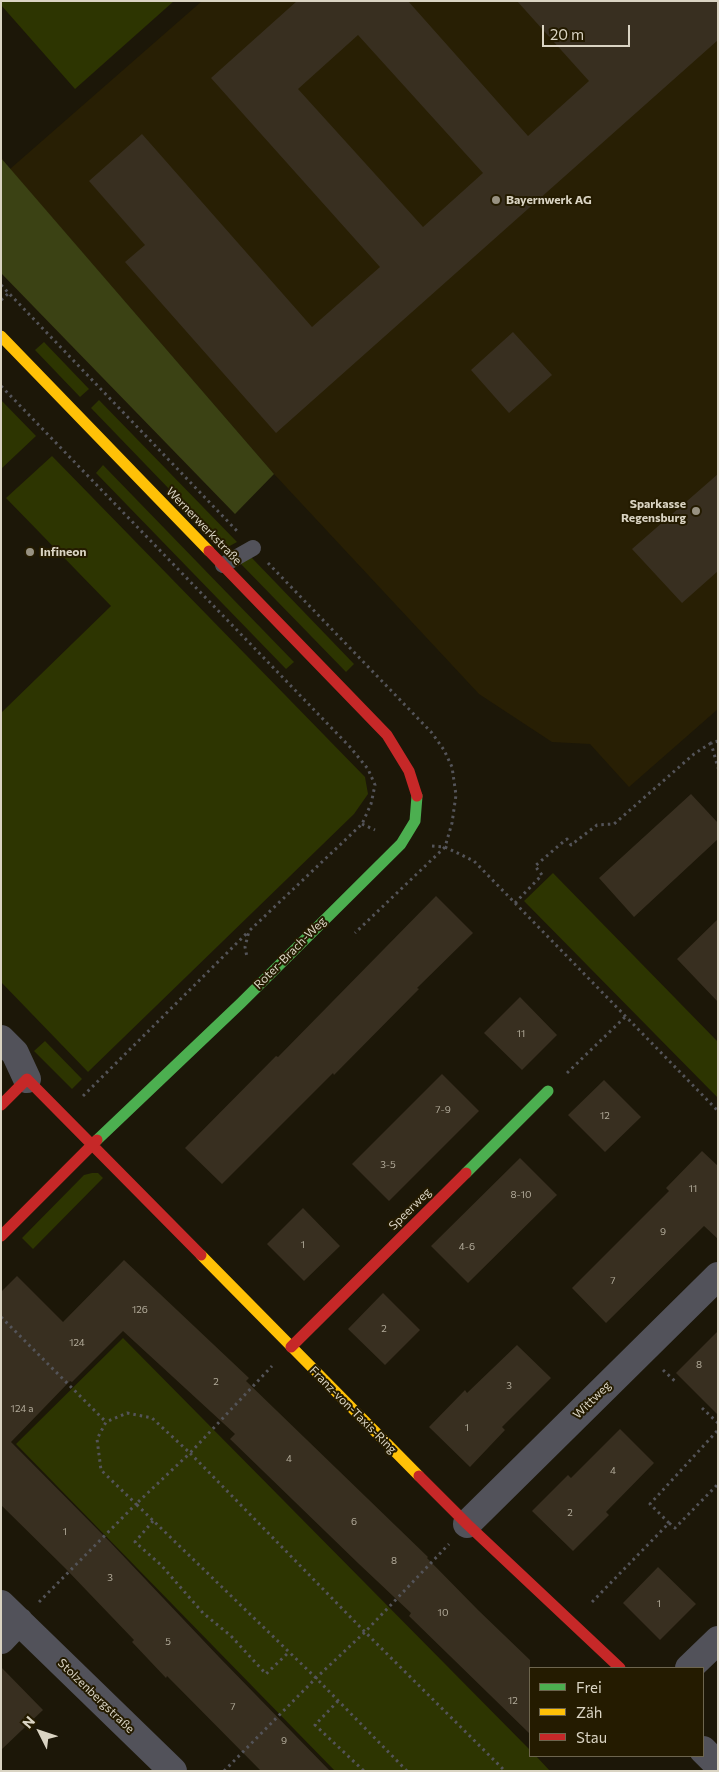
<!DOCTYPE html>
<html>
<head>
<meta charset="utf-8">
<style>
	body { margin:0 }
	#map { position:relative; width:719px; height:1772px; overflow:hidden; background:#1c1708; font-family:Commissioner,sans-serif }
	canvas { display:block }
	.frame { position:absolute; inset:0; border:2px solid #dad4c3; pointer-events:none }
	.legend { position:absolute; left:529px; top:1667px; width:175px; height:90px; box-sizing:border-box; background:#241b00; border:1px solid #6d654e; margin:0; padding:6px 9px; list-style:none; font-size:15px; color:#dad4c3 }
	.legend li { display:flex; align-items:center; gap:10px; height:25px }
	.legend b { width:25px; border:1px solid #6d654e }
	.north { position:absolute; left:15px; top:1707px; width:50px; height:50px; -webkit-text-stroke:4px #241b00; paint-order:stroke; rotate:311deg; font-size:14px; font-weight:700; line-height:20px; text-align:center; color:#dad4c3 }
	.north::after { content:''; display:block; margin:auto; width:18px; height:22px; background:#dad4c3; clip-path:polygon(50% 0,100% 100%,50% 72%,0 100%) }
	.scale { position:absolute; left:542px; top:25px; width:88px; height:22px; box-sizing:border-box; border:2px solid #dad4c3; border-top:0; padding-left:6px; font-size:15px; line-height:18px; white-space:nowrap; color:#dad4c3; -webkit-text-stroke:4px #241b00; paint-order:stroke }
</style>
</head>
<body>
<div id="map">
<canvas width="719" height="1772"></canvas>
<div class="frame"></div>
<ul class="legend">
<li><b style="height:6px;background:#4caf50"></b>Frei</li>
<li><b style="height:6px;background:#ffc107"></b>Zäh</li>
<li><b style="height:6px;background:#c62828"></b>Stau</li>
</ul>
<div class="north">N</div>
<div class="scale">20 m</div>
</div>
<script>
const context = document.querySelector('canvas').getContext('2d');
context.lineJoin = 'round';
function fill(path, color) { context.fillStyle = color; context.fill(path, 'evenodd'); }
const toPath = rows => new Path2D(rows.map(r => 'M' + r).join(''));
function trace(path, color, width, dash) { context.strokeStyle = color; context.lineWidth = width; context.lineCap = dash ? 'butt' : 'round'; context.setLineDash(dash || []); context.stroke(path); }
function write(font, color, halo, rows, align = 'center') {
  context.font = font + ' Commissioner,sans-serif'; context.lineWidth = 4; context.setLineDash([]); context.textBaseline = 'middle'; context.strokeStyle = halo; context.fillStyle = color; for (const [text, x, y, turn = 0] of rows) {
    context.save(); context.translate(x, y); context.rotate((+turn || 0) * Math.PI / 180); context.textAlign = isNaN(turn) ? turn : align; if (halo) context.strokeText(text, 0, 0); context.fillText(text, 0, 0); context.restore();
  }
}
fill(toPath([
	[202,1,718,1,718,709,629,787,590,744,552,742,479,694,274,474,10,169]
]), '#281f04');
fill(toPath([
	[1,1,174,1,75,89,1,5],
	[44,342,89,389,80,397,35,350],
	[1,400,36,436,1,469],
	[99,400,237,542,226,548,91,408],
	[52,456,365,777,368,794,354,814,88,1072,1,982,1,713,111,606,6,498],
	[103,465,294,662,286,669,96,473],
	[251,557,354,664,346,672,240,563],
	[553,873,718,1042,718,1098,524,901],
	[45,1041,82,1079,72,1089,34,1051],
	[92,1173,98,1173,103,1178,33,1249,22,1238,84,1175],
	[123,1338,530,1750,530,1756,536,1756,550,1771,335,1771,16,1444]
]), '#2d3501');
fill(toPath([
	[1,158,274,474,235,514,1,273]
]), '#3b4214');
fill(toPath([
	[297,1,408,1,528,136,589,81,517,1,718,1,718,40,276,433,125,262,145,245,89,181,142,134,312,327,380,267,211,78],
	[358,35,483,173,423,227,298,89],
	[513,332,552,375,509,413,471,370],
	[718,474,718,571,682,603,632,549],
	[691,794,718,823,718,839,634,917,599,878],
	[436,896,473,933,417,988,419,989,334,1075,333,1073,222,1184,185,1148,276,1056,278,1057],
	[718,919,718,1002,677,959],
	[520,997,557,1035,522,1070,484,1033],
	[442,1074,479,1111,389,1201,352,1164],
	[604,1080,641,1117,605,1152,568,1115],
	[702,1151,718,1166,718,1239,704,1226,606,1323,572,1288,669,1191,666,1188],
	[520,1158,557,1195,468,1283,431,1246],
	[303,1208,340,1246,304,1281,267,1244],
	[124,1260,249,1378,246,1381,428,1557,427,1558,478,1610,530,1660,530,1734,409,1616,411,1613,359,1564,230,1439,235,1434,123,1331,72,1382,70,1381,11,1442,110,1542,219,1657,330,1771,261,1771,167,1676,166,1678,132,1642,134,1640,65,1568,1,1505,1,1292,17,1276,63,1322],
	[383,1293,420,1330,385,1365,348,1329],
	[718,1331,718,1415,676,1373],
	[517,1345,551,1378,502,1427,505,1430,470,1467,429,1427,465,1390,467,1393],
	[620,1429,654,1463,606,1512,609,1515,573,1551,532,1511,568,1475,571,1478],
	[658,1567,696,1604,660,1640,623,1603],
	[1,1667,43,1710,1,1750]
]), '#382f20');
trace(toPath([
	[1,285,238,532],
	[1,300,9,293],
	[1,386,350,747,368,769,375,785,371,804,362,824,249,931,245,947,247,957],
	[268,563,432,733,444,750,452,767,456,795,452,823,445,847,355,933],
	[718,741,711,743,718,768],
	[362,824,375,830],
	[432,846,445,847,474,861,718,1111],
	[515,903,542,875,535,866,563,842,567,839,571,845,597,825,614,824,694,754,711,743],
	[567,1073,626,1016],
	[83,1096,248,932],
	[1,1317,106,1422],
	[663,1370,677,1383],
	[702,1408,718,1423],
	[153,1521,135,1542,161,1565,203,1613,231,1636,266,1674,289,1652],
	[669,1523,650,1504,718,1430],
	[39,1602,136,1504,101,1470,97,1439,106,1422,127,1413,152,1418,190,1453,272,1366],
	[592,1602,669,1523,675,1528,718,1484],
	[338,1701,315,1725,364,1771],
	[224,1771,316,1678,365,1632,449,1544],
	[407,1771,316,1678,136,1504,190,1453,365,1632,505,1771]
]), '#545459', 3, [2.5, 4]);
trace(toPath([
	[223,565,253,548]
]), '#52525a', 16);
trace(toPath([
	[1,1039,15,1053,27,1079],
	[467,1524,718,1276],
	[1,1604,173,1771],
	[1,1640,19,1621],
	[689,1668,718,1640],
	[703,1750,718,1765]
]), '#52525a', 28);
trace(toPath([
	[97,1140,241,1003,401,844,415,821,417,796],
	[466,1173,548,1091]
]), '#4caf50', 11);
trace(toPath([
	[1,336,209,551],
	[201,1255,419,1476]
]), '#ffc107', 11);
trace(toPath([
	[209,551,387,735,409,771,417,796],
	[1,1105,27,1079,201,1255],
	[1,1236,97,1140],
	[291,1347,466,1173],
	[419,1476,467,1524,620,1668]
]), '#c62828', 11);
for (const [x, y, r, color] of [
	[496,200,5,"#989282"],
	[696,511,5,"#989282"],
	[30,552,5,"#989282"]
]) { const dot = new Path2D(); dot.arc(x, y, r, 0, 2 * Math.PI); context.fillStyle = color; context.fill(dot); trace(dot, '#241b00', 2); }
write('10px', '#b2ab9a', null, [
	["11",521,1034],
	["7-9",443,1110],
	["12",605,1116],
	["3-5",388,1165],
	["11",693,1189],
	["8-10",521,1195],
	["9",663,1232],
	["1",303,1245],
	["4-6",467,1247],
	["7",613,1281],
	["126",140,1310],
	["2",384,1329],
	["124",77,1343],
	["8",699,1365],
	["2",216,1382],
	["3",509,1386],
	["124 a",22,1409],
	["1",467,1428],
	["4",289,1459],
	["4",613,1471],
	["2",570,1513],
	["6",354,1522],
	["1",65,1532],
	["8",394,1561],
	["3",110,1578],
	["1",659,1604],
	["10",443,1613],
	["5",168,1642],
	["12",513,1701],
	["7",233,1707],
	["9",284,1741]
]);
write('bold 12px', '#dad4c3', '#241b00', [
	["Bayernwerk AG",506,200],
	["Sparkasse",686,504,"right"],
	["Regensburg",686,518,"right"],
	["Infineon",40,552]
], 'left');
write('12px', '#dad4c3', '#241b00', [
	["Wernerwerkstraße",204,526,46],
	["Roter-Brach-Weg",290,953,-45],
	["Speerweg",410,1209,-45],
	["Wittweg",592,1400,-45],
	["Franz-von-Taxis-Ring",353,1410,45],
	["Stolzenbergstraße",96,1696,44]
]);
</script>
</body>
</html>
